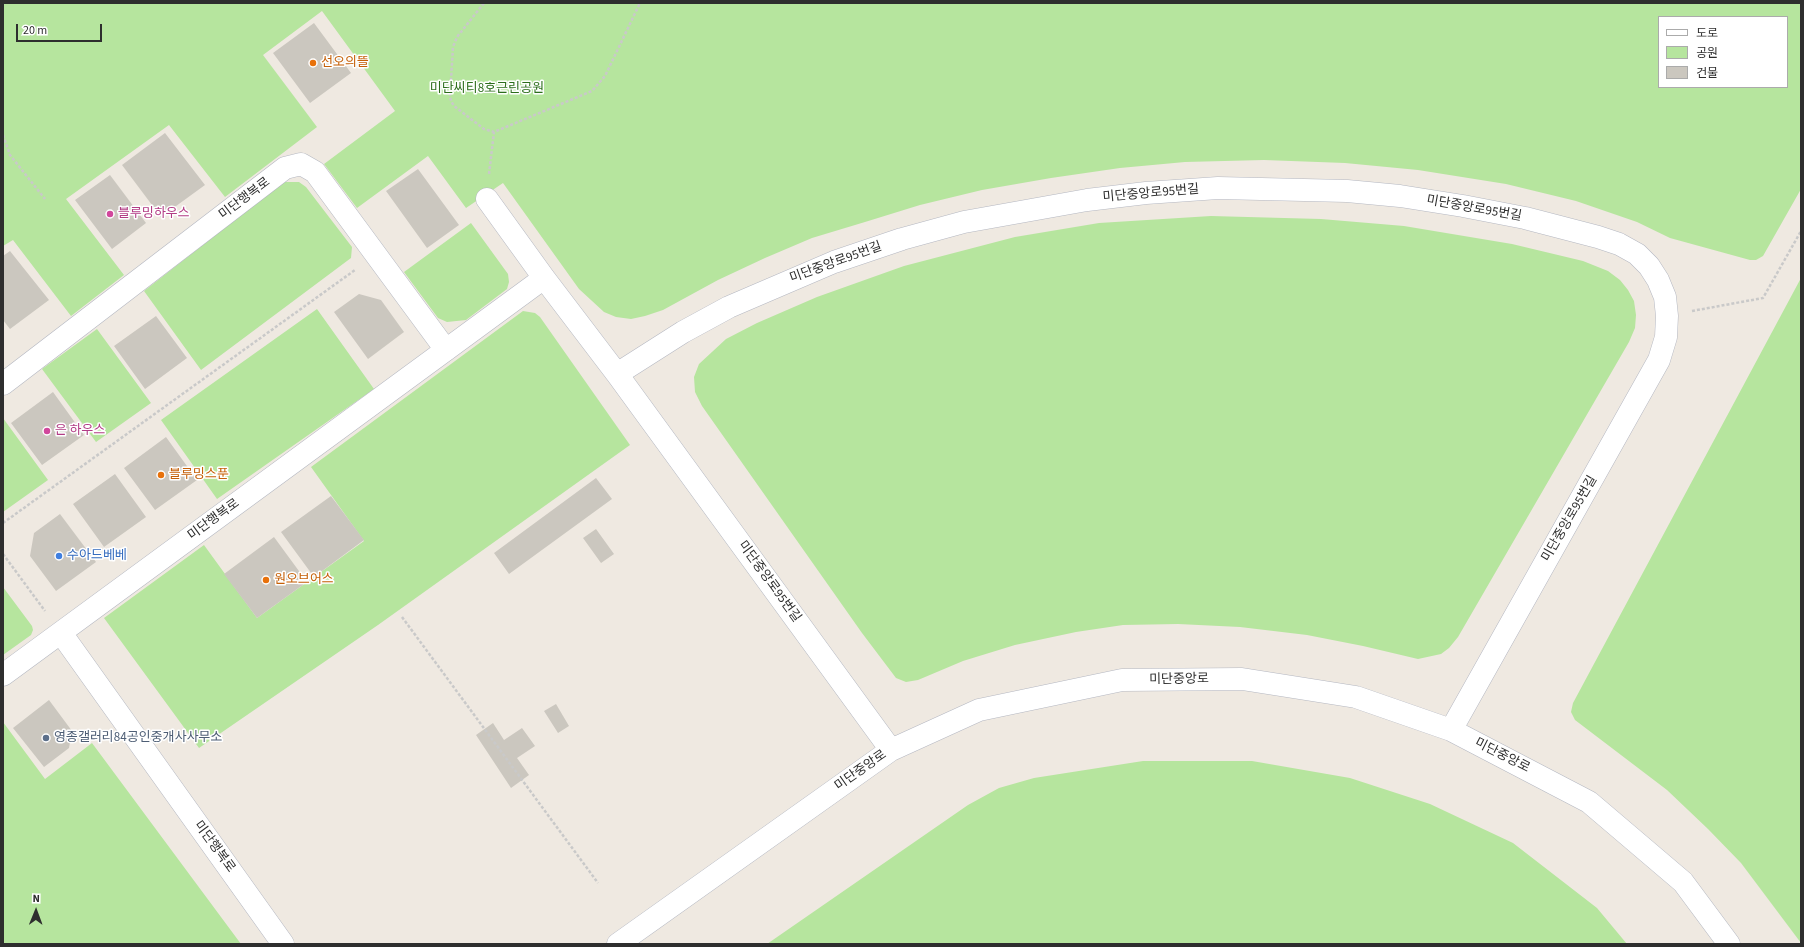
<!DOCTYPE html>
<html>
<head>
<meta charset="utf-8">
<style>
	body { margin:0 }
	#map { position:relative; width:1804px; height:947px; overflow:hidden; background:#efe9e1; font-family:"Source Sans 3","Noto Sans KR",sans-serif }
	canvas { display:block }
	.frame { position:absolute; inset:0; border:4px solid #2e2e2e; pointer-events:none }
	.legend { position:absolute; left:1658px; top:16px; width:130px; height:72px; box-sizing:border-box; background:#fff; border:1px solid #ababab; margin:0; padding:5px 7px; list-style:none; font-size:12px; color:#2e2e2e }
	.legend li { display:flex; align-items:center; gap:8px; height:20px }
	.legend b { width:20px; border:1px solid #ababab }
	.north { position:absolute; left:16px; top:891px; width:40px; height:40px; -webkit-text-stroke:3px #fff; paint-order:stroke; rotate:1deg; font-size:11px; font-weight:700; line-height:16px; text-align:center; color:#2e2e2e }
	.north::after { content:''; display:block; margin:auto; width:14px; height:18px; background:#2e2e2e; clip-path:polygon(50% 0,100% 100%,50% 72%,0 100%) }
	.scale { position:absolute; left:16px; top:24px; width:86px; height:18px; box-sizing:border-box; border:2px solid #2e2e2e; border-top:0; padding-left:5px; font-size:12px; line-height:14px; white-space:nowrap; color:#2e2e2e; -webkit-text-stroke:3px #fff; paint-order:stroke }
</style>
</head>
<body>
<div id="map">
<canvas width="1804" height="947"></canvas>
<div class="frame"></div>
<ul class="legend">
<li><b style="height:5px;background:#fff"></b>도로</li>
<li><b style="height:11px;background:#b6e59e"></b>공원</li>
<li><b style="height:11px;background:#cbc7bf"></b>건물</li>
</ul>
<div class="north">N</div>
<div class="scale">20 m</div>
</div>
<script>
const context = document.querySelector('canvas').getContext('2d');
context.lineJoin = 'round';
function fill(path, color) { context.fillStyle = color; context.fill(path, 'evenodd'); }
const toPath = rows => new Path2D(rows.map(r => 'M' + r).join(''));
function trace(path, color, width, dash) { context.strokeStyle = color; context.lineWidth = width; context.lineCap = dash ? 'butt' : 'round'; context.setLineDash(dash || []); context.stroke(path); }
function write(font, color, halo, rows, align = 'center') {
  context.font = font + ' "Source Sans 3","Noto Sans KR",sans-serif'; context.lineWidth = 3; context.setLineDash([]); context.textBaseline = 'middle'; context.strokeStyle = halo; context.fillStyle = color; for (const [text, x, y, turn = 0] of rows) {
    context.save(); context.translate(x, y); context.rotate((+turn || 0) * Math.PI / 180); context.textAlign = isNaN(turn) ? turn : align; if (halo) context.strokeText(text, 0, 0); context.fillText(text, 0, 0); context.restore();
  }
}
fill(toPath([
	[3,3,1801,3,1801,189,1763,256,1756,260,1750,260,1670,238,1637,222,1576,201,1506,184,1418,170,1345,163,1264,160,1185,162,1120,168,1051,178,982,190,920,205,865,222,812,238,765,258,718,280,663,310,645,316,631,319,616,317,604,312,579,289,503,183,466,208,428,156,357,208,324,164,395,111,322,11,263,55,317,127,225,197,169,125,66,199,124,275,71,316,13,240,3,246],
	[1659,17,1787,17,1787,87,1659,87],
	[285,182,299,182,306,187,352,247,351,258,201,370,144,291,277,187],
	[1211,216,1321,219,1404,226,1512,244,1583,261,1608,271,1620,280,1628,290,1634,301,1636,315,1635,328,1629,342,1458,637,1449,648,1441,654,1418,659,1363,646,1307,635,1240,627,1178,624,1123,625,1076,632,1015,645,963,661,918,680,906,682,896,678,862,633,702,406,695,392,694,377,699,364,726,339,757,323,817,297,904,266,1015,237,1099,223],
	[471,223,508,274,509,282,507,289,466,320,447,322,438,318,404,272],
	[1801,278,1801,943,1741,863,1708,829,1667,790,1575,720,1571,712,1573,703],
	[317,309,374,389,217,499,161,420],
	[523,311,535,313,540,317,630,445,378,625,199,748,104,618,204,545,257,618,364,541,311,467],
	[97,329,151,403,96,442,42,369],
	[3,418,48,480,3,512],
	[3,587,32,626,33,630,31,635,3,655],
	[3,722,45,779,92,743,241,944,3,944],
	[1143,761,1252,761,1350,778,1430,804,1513,843,1597,908,1627,944,767,944,968,805,999,788,1034,778]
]), '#b6e59e');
fill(toPath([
	[314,23,351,73,310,103,273,53],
	[165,133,205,185,161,217,122,165],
	[418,169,459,225,427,248,386,191],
	[110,175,146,223,112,249,75,200],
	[10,251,49,300,10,329,3,320,3,256],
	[359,294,381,300,404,332,368,359,334,312],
	[156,316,187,358,145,389,114,346],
	[53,392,84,435,42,465,11,423],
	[166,437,197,480,155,510,124,468],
	[115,474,146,517,104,547,73,504],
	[596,478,612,499,509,574,494,553],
	[331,496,364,540,314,577,281,532],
	[60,514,96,562,56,591,30,556,34,533],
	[596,529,614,554,601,563,583,538],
	[274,537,307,582,257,618,224,574],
	[49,700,72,731,69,748,44,767,13,728],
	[556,704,569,726,558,733,544,711],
	[493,723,504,740,522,728,535,746,517,758,529,775,511,788,476,735]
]), '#cbc7bf');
const minor = toPath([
	[487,199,544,278,617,374],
	[3,384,285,168,301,164,315,172,446,350],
	[61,633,283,944],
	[3,675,544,278],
	[891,750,617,374,683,332,729,307,834,262,902,239,964,222,1087,200,1146,193,1218,188,1347,191,1400,196,1463,206,1525,218,1598,237,1619,244,1637,254,1649,266,1658,280,1665,297,1667,316,1666,337,1659,360,1451,730],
	[618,944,891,750,979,710,1122,680,1242,679,1356,697,1451,730,1589,802,1683,882,1729,944]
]);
trace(minor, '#b4b7c1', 23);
trace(toPath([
	[484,3,457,37,453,47,450,96,451,101,454,106,484,129,494,132,592,91,605,76,640,3],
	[3,135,10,155,45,199],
	[489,174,494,132],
	[1692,311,1763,298,1801,231],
	[3,523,355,270],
	[3,554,45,611],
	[402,617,598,883]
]), '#c9c9c9', 2.5, [3, 2]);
trace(minor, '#fff', 22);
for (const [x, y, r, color] of [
	[313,63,4,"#e8710a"],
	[110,214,4,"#d1479c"],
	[47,431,4,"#d1479c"],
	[161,475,4,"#e8710a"],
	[59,556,4,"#3f7fe0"],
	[266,580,4,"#e8710a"],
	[46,738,4,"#5c6f8a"]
]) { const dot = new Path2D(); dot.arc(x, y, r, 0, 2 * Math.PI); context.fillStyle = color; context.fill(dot); trace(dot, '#fff', 1.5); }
write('13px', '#c56008', '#fff', [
	["선오의뜰",321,63],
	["블루밍스푼",169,475],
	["원오브어스",274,580]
], 'left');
write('13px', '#2c6e1b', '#fff', [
	["미단씨티8호근린공원",487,89]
]);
write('13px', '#2e2e2e', '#fff', [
	["미단중앙로95번길",1151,194,-5],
	["미단행복로",245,199,-37],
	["미단중앙로95번길",1474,209,10],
	["미단중앙로95번길",836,263,-20],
	["미단중앙로95번길",1570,519,-60],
	["미단행복로",214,520,-36],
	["미단중앙로95번길",769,582,54],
	["미단중앙로",1179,680,-1],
	["미단중앙로",1502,756,27],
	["미단중앙로",861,771,-35],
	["미단행복로",214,847,54]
]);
write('13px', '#b23c85', '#fff', [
	["블루밍하우스",118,214],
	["은 하우스",55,431]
], 'left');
write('13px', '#366cbe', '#fff', [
	["수아드베베",67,556]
], 'left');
write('13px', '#4e5e75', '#fff', [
	["영종갤러리84공인중개사사무소",54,738]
], 'left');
</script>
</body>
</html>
